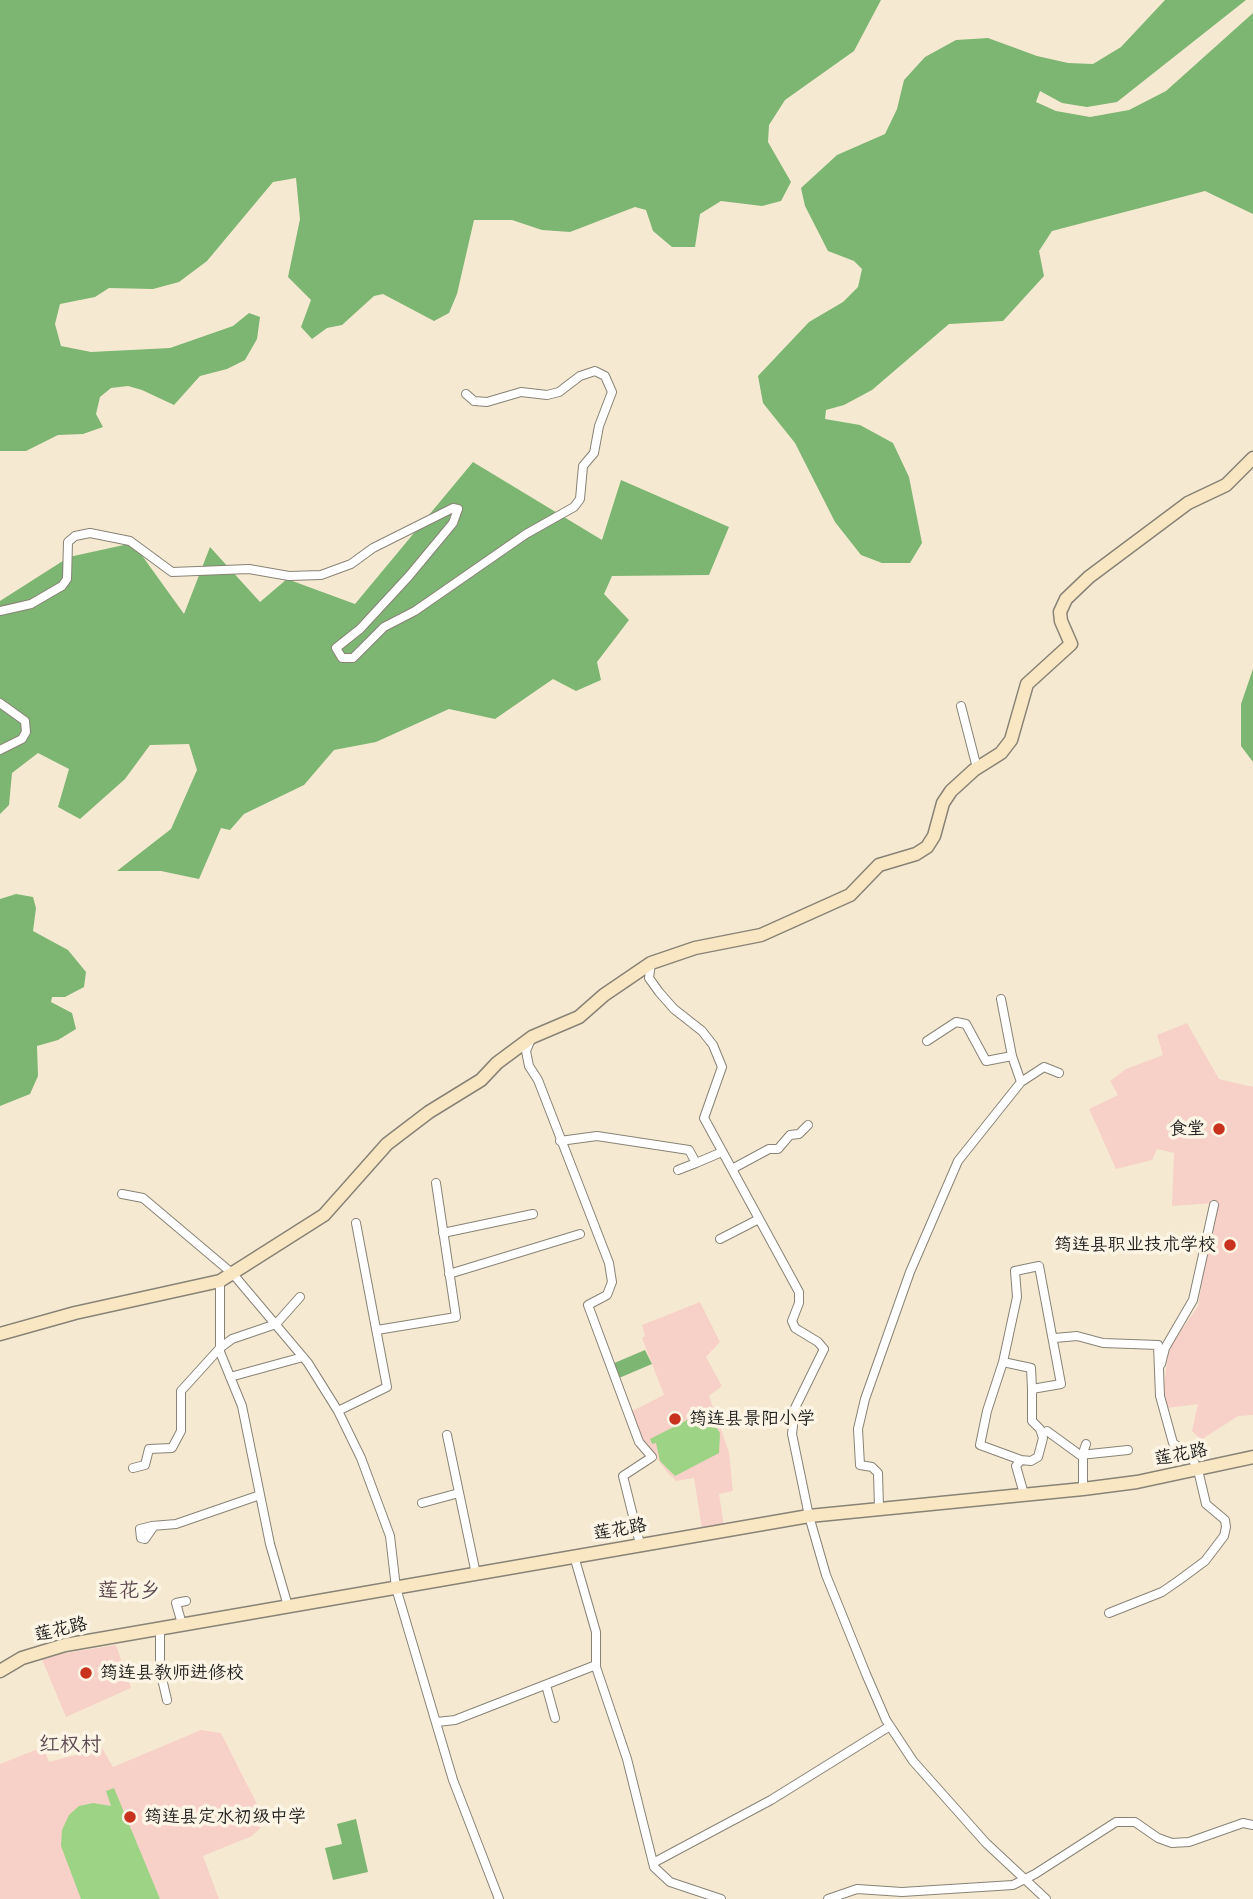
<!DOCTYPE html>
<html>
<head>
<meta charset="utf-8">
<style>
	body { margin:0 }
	canvas { display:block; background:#f5ead1 }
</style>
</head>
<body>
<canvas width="1253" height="1899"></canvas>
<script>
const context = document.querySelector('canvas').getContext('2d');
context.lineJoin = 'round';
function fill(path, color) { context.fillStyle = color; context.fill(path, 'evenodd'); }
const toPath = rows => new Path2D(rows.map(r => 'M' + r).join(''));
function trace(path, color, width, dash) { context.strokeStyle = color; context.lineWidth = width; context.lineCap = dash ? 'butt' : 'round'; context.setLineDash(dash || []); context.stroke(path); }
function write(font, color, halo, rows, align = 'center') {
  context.font = font + ' "Shantell Sans","LXGW WenKai TC",sans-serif'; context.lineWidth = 7; context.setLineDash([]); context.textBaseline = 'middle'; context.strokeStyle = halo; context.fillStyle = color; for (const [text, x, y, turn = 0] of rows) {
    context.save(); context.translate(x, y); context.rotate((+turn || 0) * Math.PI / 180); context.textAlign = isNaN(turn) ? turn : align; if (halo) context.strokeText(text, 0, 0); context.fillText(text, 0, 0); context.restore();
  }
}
fill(toPath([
	[1187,1023,1219,1079,1253,1087,1253,1415,1238,1416,1201,1440,1192,1431,1198,1404,1167,1408,1163,1393,1169,1348,1198,1306,1215,1203,1172,1206,1174,1153,1157,1149,1152,1160,1116,1169,1089,1109,1118,1095,1110,1081,1126,1069,1163,1055,1157,1035],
	[700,1302,720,1342,706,1357,722,1386,709,1396,729,1452,733,1491,719,1494,724,1526,702,1529,694,1478,676,1481,668,1473,639,1435,630,1412,664,1395,642,1338,645,1336,642,1325],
	[116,1645,131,1688,66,1717,41,1657],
	[201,1730,221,1733,258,1806,261,1827,252,1836,203,1856,219,1899,0,1899,0,1764,43,1747,49,1762,102,1748,113,1767]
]), '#f7d1c8');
fill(toPath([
	[705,1411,708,1416,705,1418,714,1424,720,1433,719,1453,675,1476,660,1461,656,1443,652,1444,650,1439],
	[114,1788,160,1899,81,1899,61,1846,62,1830,69,1815,79,1806,93,1803,111,1806,106,1791]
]), '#9cd385');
fill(toPath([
	[0,0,881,0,854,51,785,100,769,125,768,142,791,182,781,201,762,206,721,201,700,214,695,247,672,247,653,231,646,210,635,207,570,232,542,230,512,220,474,220,457,294,449,313,434,321,383,294,374,296,342,325,327,328,312,339,301,327,311,300,288,277,300,219,296,178,273,182,207,261,179,282,153,289,109,288,95,297,60,304,55,324,61,346,91,352,170,348,233,326,249,313,260,317,257,339,245,360,227,369,200,376,174,405,142,390,128,386,111,388,100,397,96,414,103,427,83,434,58,435,26,451,0,451],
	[1165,0,1246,0,1117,102,1087,107,1062,103,1040,91,1036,102,1056,111,1090,117,1129,110,1166,91,1253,13,1253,214,1205,191,1052,231,1039,251,1044,276,1003,321,949,324,872,390,844,405,826,410,825,419,860,425,893,443,909,477,922,543,910,563,882,563,861,555,835,522,795,443,763,403,758,376,809,322,843,302,858,287,862,269,854,261,828,251,805,206,801,188,837,155,885,134,897,109,904,80,925,57,956,40,988,38,1037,56,1068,63,1093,64,1121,47],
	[473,462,602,540,621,480,729,527,709,575,612,576,604,594,629,620,597,662,601,680,576,691,553,679,495,719,449,709,376,742,334,750,304,785,244,814,230,830,221,828,199,879,161,871,117,871,171,829,197,770,189,744,150,745,125,779,80,819,58,807,69,769,38,753,12,773,9,805,0,814,0,601,69,557,133,543,184,614,210,547,260,602,287,579,355,604],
	[1253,669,1253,762,1241,746,1241,704],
	[16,894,33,897,36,908,33,931,68,950,86,972,84,987,65,997,52,997,51,1002,72,1013,76,1029,58,1040,37,1046,38,1076,30,1094,0,1106,0,899],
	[645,1350,652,1364,619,1378,612,1364],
	[356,1819,368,1872,333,1880,325,1848,342,1844,337,1824]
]), '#7db572');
const street = toPath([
	[0,611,31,604,62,586,67,579,68,542,75,536,90,533,130,541,172,572,249,569,289,576,321,575,351,564,373,548,453,508,458,509,453,523,409,576,360,629,336,648,342,658,353,658,384,627,415,611,526,534,574,507,580,499,583,466,594,453,599,426,612,392,605,376,595,371,580,376,559,392,547,395,521,392,487,402,474,401,466,394],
	[0,703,25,721,26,732,22,739,0,750],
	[961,706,977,768],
	[651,963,649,978,659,992,674,1009,702,1031,713,1045,722,1067,704,1118,799,1292,799,1303,792,1321,795,1328,818,1342,824,1349,795,1408,792,1434,809,1516,826,1575,866,1674,886,1720,913,1761,986,1843,1046,1899],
	[1001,999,1012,1056],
	[531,1039,526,1051,529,1066,538,1080,609,1263,612,1282,607,1295,588,1305,639,1442,652,1457,623,1476,640,1544],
	[927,1041,956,1022,966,1024,986,1061,1012,1056,1021,1082],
	[560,1141,597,1136,689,1150,696,1163,722,1152],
	[732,1169,769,1149,778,1149,790,1135,799,1134,808,1125],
	[678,1170,696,1163],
	[122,1194,143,1198,233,1274,308,1363,338,1411,361,1458,390,1536,396,1588,453,1780,499,1899],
	[443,1233,533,1214],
	[720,1239,759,1219],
	[449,1274,580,1234],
	[220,1281,220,1352,242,1406,270,1544,288,1606],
	[377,1330,456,1317,436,1183],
	[1055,1338,1077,1336,1103,1343,1158,1345,1160,1396,1173,1443,1191,1456,1198,1470,1206,1504,1225,1520,1226,1527,1224,1536,1205,1561,1178,1581,1162,1592,1109,1613],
	[1003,1362,1031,1368,1032,1389,1061,1384,1039,1266,1015,1271,1017,1297,1003,1362,987,1411,980,1445,1021,1460,1016,1466,1024,1494],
	[1161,1364,1165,1348,1193,1300,1214,1205],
	[230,1377,303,1357],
	[338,1411,387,1387,356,1223],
	[1047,1431,1080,1455,1128,1450],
	[447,1435,476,1574],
	[1021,1460,1031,1461,1038,1457,1043,1438,1040,1429,1032,1421,1032,1389],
	[133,1468,145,1465,149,1449,172,1448,181,1431,181,1391,220,1348,232,1339,276,1324,300,1297],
	[1083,1489,1083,1453,1086,1444],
	[422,1503,459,1493],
	[879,1508,878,1473,872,1467,860,1465,858,1429,865,1399,910,1272,958,1161,1021,1082,1044,1067,1059,1073],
	[154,1526,145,1539,141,1538,140,1529,152,1526,176,1524,260,1495],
	[574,1556,596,1632,596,1667,627,1759,654,1867,670,1882,721,1899],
	[182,1624,176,1603,186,1601],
	[160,1627,160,1670,167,1700],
	[546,1685,555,1718],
	[437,1722,455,1720,596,1665],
	[653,1863,771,1800,890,1726],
	[828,1899,857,1889,902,1892,1013,1885,1035,1874,1116,1822,1135,1822,1158,1838,1172,1843,1189,1842,1243,1823,1253,1825]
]);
const secondary = toPath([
	[0,1334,75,1313,220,1281,324,1215,387,1144,429,1112,481,1080,497,1063,532,1037,579,1017,604,995,651,963,695,948,761,935,850,895,879,865,916,854,927,847,934,836,943,803,951,791,974,770,1001,753,1011,740,1027,684,1071,644,1061,621,1060,612,1066,599,1089,577,1188,503,1226,485,1253,458],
	[0,1671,22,1658,65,1645,809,1516,1083,1489,1137,1482,1253,1457]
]);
trace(street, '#888376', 10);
trace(secondary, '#888376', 15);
trace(street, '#fff', 8);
trace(secondary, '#f9e7c3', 12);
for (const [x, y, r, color] of [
	[1219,1129,7,"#c8321e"],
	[1230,1245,7,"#c8321e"],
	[675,1419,7,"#c8321e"],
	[86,1673,7,"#c8321e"],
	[130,1817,7,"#c8321e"]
]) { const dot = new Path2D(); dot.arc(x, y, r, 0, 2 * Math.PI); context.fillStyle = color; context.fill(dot); trace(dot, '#fcf5e5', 2.5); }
write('18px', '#1c1c1c', '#fcf5e5', [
	["食堂",1205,1129,"right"],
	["筠连县职业技术学校",1216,1245,"right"],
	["筠连县景阳小学",689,1419],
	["筠连县教师进修校",100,1673],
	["筠连县定水初级中学",144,1817]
], 'left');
write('18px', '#1c1c1c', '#fcf5e5', [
	["莲花路",1181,1455,-11],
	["莲花路",620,1530,-10],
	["莲花路",61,1630,-13]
]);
write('21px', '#5f4a53', '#fcf5e5', [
	["莲花乡",129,1592],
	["红权村",70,1746]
]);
</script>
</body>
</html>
